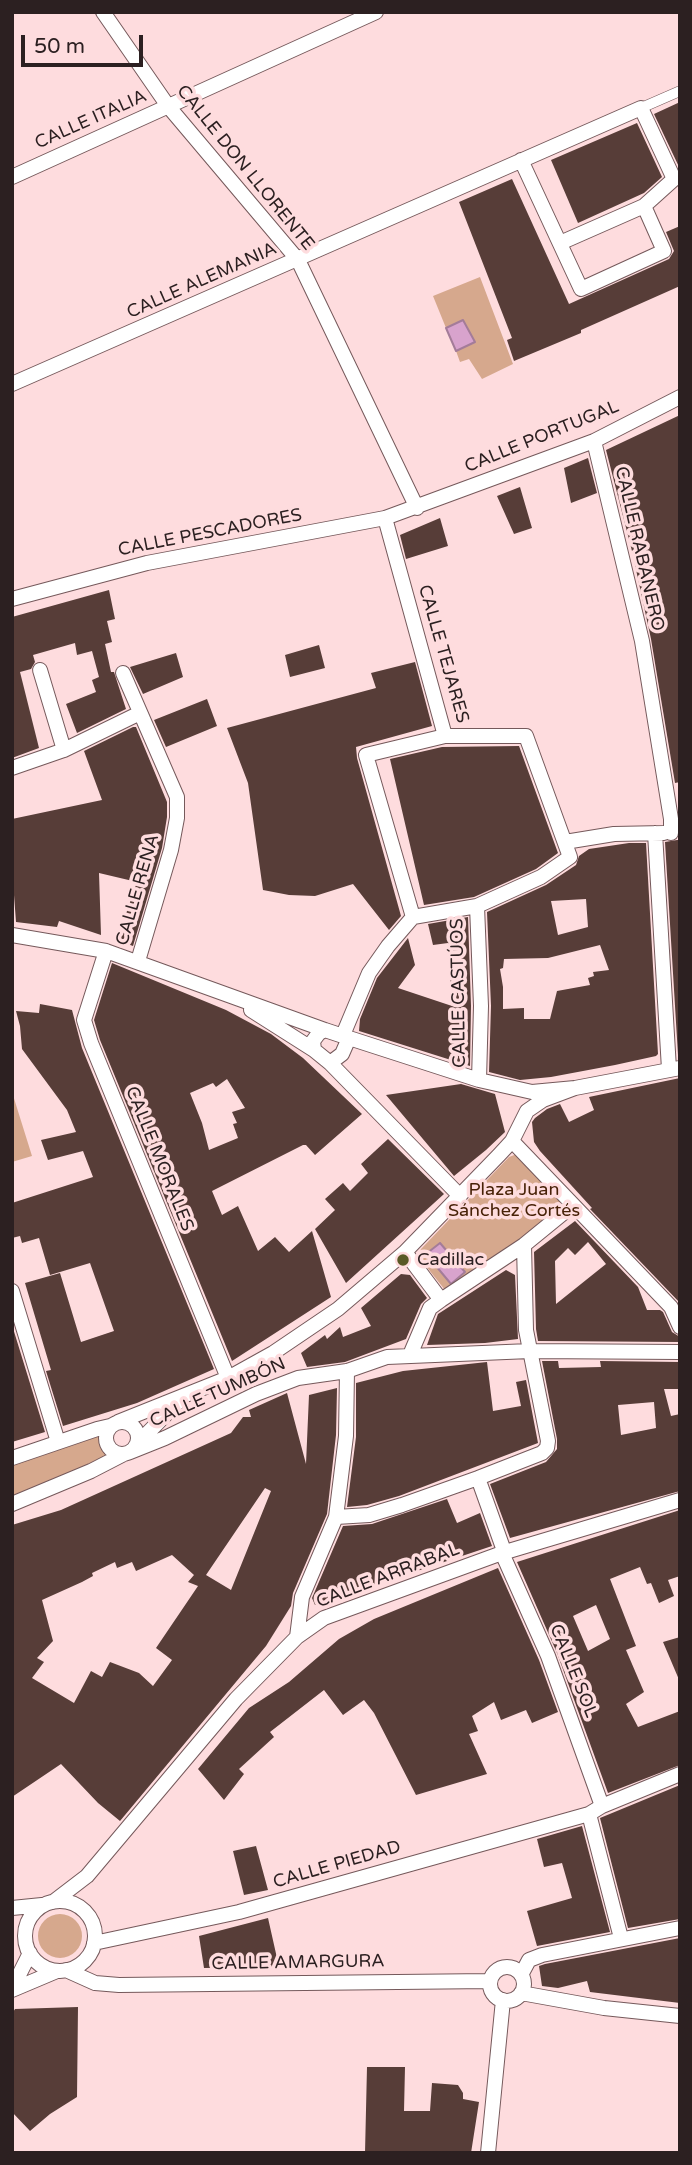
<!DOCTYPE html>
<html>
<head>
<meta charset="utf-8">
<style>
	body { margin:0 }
	#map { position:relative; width:692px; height:2165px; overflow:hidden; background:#fedcde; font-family:"Varela Round",sans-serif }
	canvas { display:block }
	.frame { position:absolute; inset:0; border:14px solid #2c2021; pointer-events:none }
	.scale { position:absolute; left:21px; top:35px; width:122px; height:32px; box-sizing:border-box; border:4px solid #2c2021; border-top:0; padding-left:9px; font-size:21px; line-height:24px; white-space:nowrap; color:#2c2021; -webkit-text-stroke:5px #fedcde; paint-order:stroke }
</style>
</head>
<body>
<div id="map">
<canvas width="692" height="2165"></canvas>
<div class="frame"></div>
<div class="scale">50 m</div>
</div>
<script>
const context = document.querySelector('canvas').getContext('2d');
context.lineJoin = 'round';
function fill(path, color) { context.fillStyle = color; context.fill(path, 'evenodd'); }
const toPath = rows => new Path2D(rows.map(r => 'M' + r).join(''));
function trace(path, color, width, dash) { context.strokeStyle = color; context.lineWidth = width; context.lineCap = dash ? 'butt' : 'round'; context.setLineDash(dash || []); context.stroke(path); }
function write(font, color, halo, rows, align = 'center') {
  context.font = font + ' "Varela Round",sans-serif'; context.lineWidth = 7; context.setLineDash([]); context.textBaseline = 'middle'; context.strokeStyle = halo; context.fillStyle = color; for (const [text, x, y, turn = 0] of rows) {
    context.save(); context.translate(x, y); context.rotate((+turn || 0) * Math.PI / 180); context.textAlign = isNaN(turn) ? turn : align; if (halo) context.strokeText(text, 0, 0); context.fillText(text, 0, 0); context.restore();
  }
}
fill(toPath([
	[480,277,513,364,482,379,469,359,460,362,456,351,474,342,463,320,446,328,433,296],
	[12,1092,32,1156,12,1162],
	[517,1154,560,1198,562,1208,454,1287,445,1290,418,1256,421,1249,509,1157],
	[99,1433,107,1458,12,1499,12,1462],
	'38 1936a22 22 0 1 1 44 0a22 22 0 1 1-44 0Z'
]), '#d6a88d');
const water = toPath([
	[463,320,475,342,456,351,446,328,463,320],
	[440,1243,465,1272,451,1284,426,1254,440,1243]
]);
fill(water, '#d8a3cd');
trace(water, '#a47c99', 2);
fill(toPath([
	[680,102,680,169,654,114],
	[637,123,662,177,644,193,578,223,551,160],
	[512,179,569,304,669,259,674,251,666,232,680,226,680,286,581,330,581,333,514,361,507,340,512,338,459,202],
	[680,415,680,782,675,783,651,639,632,551,606,450],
	[588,458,597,493,571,503,564,468],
	[520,487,532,528,514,534,497,496],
	[440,518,448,546,406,559,400,535],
	[109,590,115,619,107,621,112,642,105,644,111,672,114,672,126,709,77,733,66,704,96,692,92,680,99,677,92,651,77,655,75,643,33,655,35,662,31,669,20,672,39,748,12,758,12,617],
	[319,645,325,668,290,677,285,655],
	[176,653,183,677,143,694,130,667],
	[415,662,432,726,356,747,357,758,401,916,389,930,353,884,315,896,289,895,263,890,248,783,227,728,376,688,371,673],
	[207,699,217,726,166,747,154,720],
	[133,727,136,727,167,802,167,817,162,848,133,946,117,940,137,882,99,873,101,935,59,921,57,927,16,922,12,868,12,819,102,800,84,751],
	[519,746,558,853,536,869,474,897,424,905,390,759,442,747],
	[677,840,680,840,680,1056,678,1055,665,842],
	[629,843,646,843,658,1054,656,1056,615,1065,551,1077,520,1080,489,1072,491,1006,487,912,546,885,576,865,579,856,589,849],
	[586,899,588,927,558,935,551,901],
	[600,945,609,970,593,972,594,976,588,978,590,985,557,991,550,1019,524,1019,524,1008,503,1009,503,987,500,969,503,968,504,959,548,958],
	[468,917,471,1006,470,1066,359,1031,360,1019,377,978,408,938,415,965,398,988,452,1006,448,943,433,945,428,924],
	[112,963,226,1010,271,1034,303,1058,362,1114,315,1155,306,1145,303,1145,212,1191,222,1215,238,1206,258,1251,275,1237,289,1252,312,1231,331,1297,232,1361,100,1040,94,1020],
	[227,1079,245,1108,232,1112,237,1123,233,1124,238,1138,209,1150,202,1123,190,1093,213,1083,216,1087],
	[40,1004,72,1010,82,1048,214,1369,137,1403,63,1426,46,1371,51,1370,25,1283,60,1273,81,1342,114,1331,90,1263,50,1275,39,1238,22,1243,20,1236,12,1238,12,1203,93,1177,83,1151,48,1160,41,1140,76,1132,67,1110,22,1049,20,1026,16,1011,39,1013],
	[680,1078,680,1303,590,1209,592,1208,540,1151,534,1142,532,1122,535,1118,547,1109,560,1104,569,1122,594,1110,589,1097],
	[461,1084,495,1094,505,1132,486,1150,454,1176,386,1095],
	[388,1139,444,1194,346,1283,315,1229,335,1210,325,1199,343,1183,350,1191,368,1173,361,1164],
	[575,1221,638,1287,647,1310,660,1310,663,1312,672,1332,680,1337,680,1342,538,1341,536,1329,534,1252],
	[588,1242,606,1264,556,1304,555,1261,568,1248,575,1255],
	[506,1270,515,1275,518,1339,485,1343,427,1345,438,1314],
	[401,1274,410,1275,427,1298,421,1304,406,1339,345,1362,307,1367,301,1353,325,1335,327,1339,340,1327,343,1337,371,1326,361,1308],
	[12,1325,45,1432,12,1442],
	[542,1361,558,1361,559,1368,601,1367,600,1361,680,1362,680,1389,664,1389,671,1416,680,1414,680,1491,510,1538,490,1484,546,1462,557,1449,557,1439],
	[654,1402,656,1428,621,1435,618,1405],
	[487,1362,493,1411,521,1406,516,1382,526,1380,538,1443,399,1496,367,1505,347,1507,356,1437,356,1383,403,1371],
	[337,1388,336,1435,327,1514,293,1593,291,1606,266,1646,120,1821,98,1803,61,1764,12,1797,12,1525,61,1510,231,1433,243,1417,251,1417,249,1410,287,1393,306,1464,309,1395],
	[265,1488,271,1491,231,1590,206,1575],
	[172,1555,194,1575,188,1582,198,1586,156,1648,172,1660,153,1686,139,1673,110,1662,102,1677,91,1671,74,1703,32,1678,44,1662,37,1658,53,1641,42,1600,82,1582,93,1576,92,1573,115,1562,117,1568,132,1562,136,1571],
	[447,1499,457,1523,480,1513,492,1546,315,1605,312,1598,343,1526,372,1524],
	[680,1510,680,1576,668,1580,674,1596,659,1603,651,1583,647,1584,640,1567,610,1579,636,1646,626,1650,644,1692,626,1704,638,1727,680,1711,680,1765,608,1793,557,1653,517,1562],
	[596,1605,610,1639,588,1651,573,1616],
	[498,1568,539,1660,558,1712,532,1723,526,1710,501,1720,494,1702,472,1716,478,1731,469,1734,487,1774,416,1795,374,1713,364,1700,343,1715,324,1690,270,1732,274,1737,239,1769,244,1774,224,1800,198,1769,249,1708,289,1682,339,1639,374,1619],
	[680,1637,680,1682,663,1642],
	[680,1785,680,1919,628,1928,600,1818],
	[582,1826,610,1932,537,1946,527,1911,572,1898,562,1863,544,1867,537,1839],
	[256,1846,268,1890,244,1895,233,1851],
	[268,1918,279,1967,204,1968,199,1936],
	[680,1938,680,2003,590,1992,587,1981,558,1988,542,1986,539,1966,545,1964],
	[78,2007,77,2097,50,2114,30,2131,12,2112,12,2014,15,2009],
	[367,2067,405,2067,404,2111,430,2111,432,2083,458,2085,463,2093,463,2099,479,2102,471,2153,365,2153]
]), '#573d38');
const pedestrian = toPath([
	[641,108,680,91]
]);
const minor = toPath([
	[103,12,168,106,298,260,417,508],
	[521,160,581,289,664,251,644,206],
	[12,177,376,12],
	[12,384,641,108,674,179,644,206,560,243],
	[594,441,642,641,671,819,671,833],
	[385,518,445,736],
	[12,599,147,563,385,518,594,441,680,397],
	[40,670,64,750],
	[123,673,177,797,177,818,171,850,138,961],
	[12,768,64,750,140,713],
	[655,833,669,1069],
	[565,842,614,834,664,833],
	[477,906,481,1006,479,1080],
	[12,935,106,951,325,1030],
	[106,951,84,1020,91,1043,228,1378],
	[251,1010,314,1050,330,1063,342,1054,349,1038,325,1030,319,1033,313,1041,314,1050],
	[343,1035,369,973,388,946,413,917,477,906,541,877,570,857,526,736,445,736,366,755,413,917],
	[349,1038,479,1080,532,1092,575,1088,680,1068],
	[330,1063,460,1196],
	[512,1141,671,1307,680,1327],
	[405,1252,441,1300,524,1245,573,1205],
	[12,1291,58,1442],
	[410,1355,430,1308,441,1300],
	[118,1422,228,1378,273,1353,338,1309,405,1252,499,1155,512,1141,527,1111,543,1100,575,1088],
	'106 1438a16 16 0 1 1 32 0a16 16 0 1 1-32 0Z',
	[137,1444,177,1403],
	[130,1452,165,1438,256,1394,298,1378,347,1371,387,1357,530,1351,680,1352],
	[12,1458,97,1429,110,1426],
	[478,1478,503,1548,502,1553,548,1656,602,1806],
	[12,1504,91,1471,124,1454],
	[336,1517,369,1515,402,1505,478,1478,542,1453,547,1448,548,1441,526,1330,524,1245],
	[297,1637,302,1597,336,1517,346,1436,347,1371],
	[589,1814,621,1938],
	'25 1936a35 35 0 1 1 70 0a35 35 0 1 1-70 0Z',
	[53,1902,87,1876,236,1699,297,1637,324,1618,502,1553,680,1500],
	[12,1908,42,1905],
	[94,1943,239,1912,589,1814,602,1806,680,1774],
	'490 1984a17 17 0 1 1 34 0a17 17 0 1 1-34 0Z',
	[66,1970,95,1983,119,1985,490,1981],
	[521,1975,529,1960,542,1955,680,1928],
	[12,1989,30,1953],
	[12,1990,57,1971],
	[521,1993,604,2008,680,2016],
	[488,2153,503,2000]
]);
trace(pedestrian, '#75595b', 11);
trace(minor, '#75595b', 16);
trace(pedestrian, '#fff', 10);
trace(minor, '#fff', 14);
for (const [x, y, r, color] of [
	[403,1260,7,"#595926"]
]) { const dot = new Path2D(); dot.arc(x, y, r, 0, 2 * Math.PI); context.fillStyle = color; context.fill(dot); trace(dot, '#fedcde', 2.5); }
write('18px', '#2c2021', '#fedcde', [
	["CALLE ITALIA",91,120,-24],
	["CALLE DON LLORENTE",245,168,51],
	["CALLE ALEMANIA",202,281,-24],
	["CALLE PORTUGAL",542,437,-22],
	["CALLE PESCADORES",210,533,-11],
	["CALLE RABANERO",639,549,77],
	["CALLE TEJARES",443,654,74],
	["CALLE RENA",138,890,-74],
	["CALLE CASTÚOS",459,993,-91],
	["CALLE MORALES",159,1159,68],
	["CALLE TUMBÓN",218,1393,-24],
	["CALLE ARRABAL",388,1576,-21],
	["CALLE SOL",573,1671,68],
	["CALLE PIEDAD",337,1865,-16],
	["CALLE AMARGURA",298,1963,-1]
]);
write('18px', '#472107', '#fedcde', [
	["Plaza Juan",514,1190],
	["Sánchez Cortés",514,1211]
]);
write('18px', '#2c2021', '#fedcde', [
	["Cadillac",417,1260]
], 'left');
</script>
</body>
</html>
